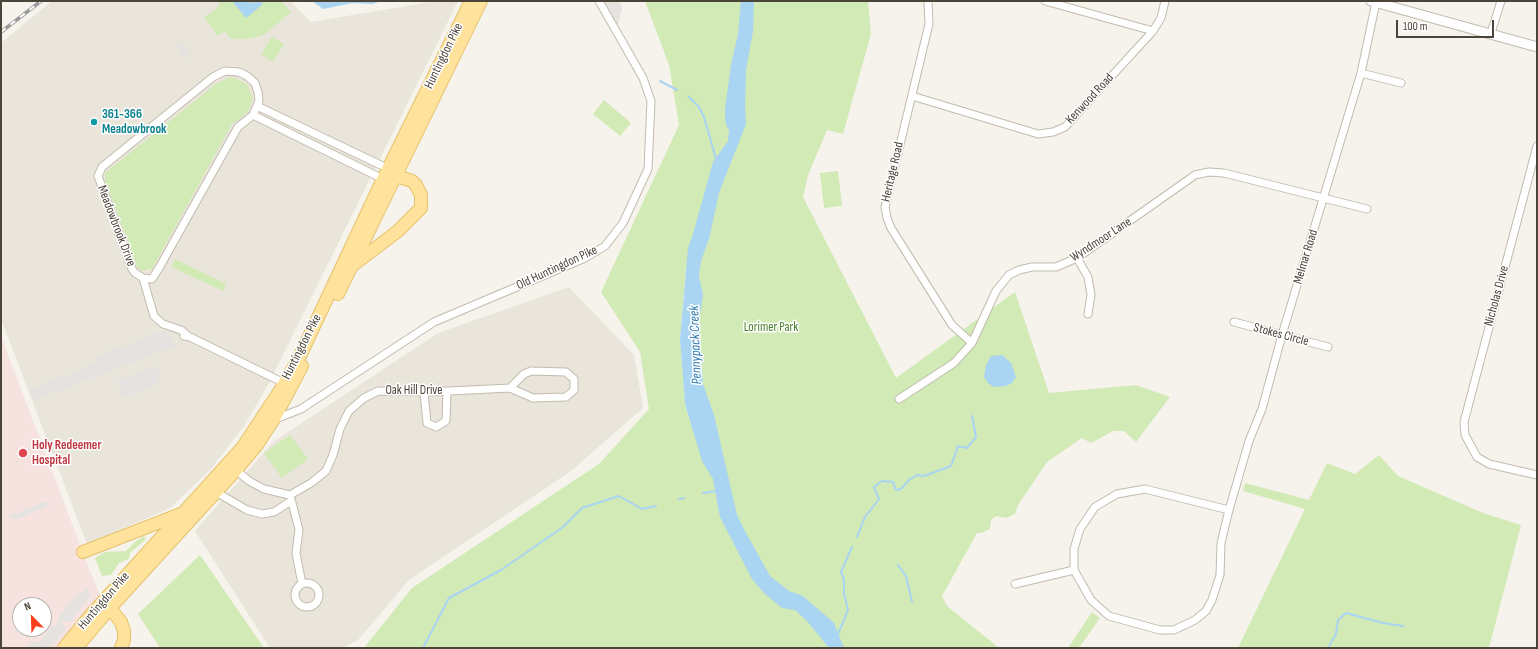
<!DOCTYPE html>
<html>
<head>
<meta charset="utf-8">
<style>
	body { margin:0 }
	#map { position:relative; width:1538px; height:649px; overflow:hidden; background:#f6f3ec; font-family:"Sofia Sans Condensed",sans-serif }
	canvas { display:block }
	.frame { position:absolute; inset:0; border:2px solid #4b4439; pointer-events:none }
	.north { position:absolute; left:12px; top:597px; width:40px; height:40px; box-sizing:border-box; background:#fff; border:1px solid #b7b4b0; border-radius:50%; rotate:337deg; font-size:11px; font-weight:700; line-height:16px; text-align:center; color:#4b4439 }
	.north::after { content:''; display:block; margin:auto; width:14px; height:18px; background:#fc3f1d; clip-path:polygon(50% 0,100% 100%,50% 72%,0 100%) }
	.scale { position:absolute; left:1396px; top:20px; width:98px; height:18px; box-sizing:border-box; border:2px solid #4b4439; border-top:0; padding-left:5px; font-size:12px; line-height:14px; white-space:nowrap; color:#4b4439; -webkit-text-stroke:3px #fff; paint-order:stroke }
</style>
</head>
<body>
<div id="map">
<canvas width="1538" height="649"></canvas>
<div class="frame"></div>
<div class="north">N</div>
<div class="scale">100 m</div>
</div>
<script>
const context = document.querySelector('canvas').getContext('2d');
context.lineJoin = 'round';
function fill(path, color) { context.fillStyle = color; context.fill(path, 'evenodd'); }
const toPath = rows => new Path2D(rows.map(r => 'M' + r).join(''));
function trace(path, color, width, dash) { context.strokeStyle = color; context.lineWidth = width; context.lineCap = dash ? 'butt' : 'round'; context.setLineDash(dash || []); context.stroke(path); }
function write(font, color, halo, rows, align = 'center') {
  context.font = font + ' "Sofia Sans Condensed",sans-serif'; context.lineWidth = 3; context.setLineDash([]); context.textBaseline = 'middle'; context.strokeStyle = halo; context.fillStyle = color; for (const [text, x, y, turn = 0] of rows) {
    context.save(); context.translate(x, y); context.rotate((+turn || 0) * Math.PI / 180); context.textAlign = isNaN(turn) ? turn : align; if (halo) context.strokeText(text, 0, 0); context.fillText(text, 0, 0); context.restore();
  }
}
fill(toPath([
	[52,1,290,1,311,22,436,1,458,1,268,385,244,426,210,470,170,508,87,544,1,319,1,43],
	[569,287,634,355,643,408,571,471,409,580,358,640,343,648,270,648,195,531,273,442,438,333]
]), '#eae5da');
fill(toPath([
	[1,336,88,566,100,595,104,601,64,648,1,648],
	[20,605,44,605,44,629,20,629]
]), '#f6e3e0');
fill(toPath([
	[219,1,281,1,291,12,264,35,249,39,231,39,225,31,218,36,204,18,219,6],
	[645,1,868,1,871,34,843,134,827,130,808,175,803,197,896,378,1015,292,1049,393,1136,385,1170,397,1136,442,1124,431,1113,431,1091,443,1082,438,1047,462,1018,505,1015,514,1006,518,996,516,991,520,990,529,981,533,977,533,942,596,947,606,999,648,364,648,412,588,599,464,649,409,640,352,601,292,679,125,669,65],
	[686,265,689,419,685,404,680,339],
	[272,37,284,44,273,62,261,54],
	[228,78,235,78,247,84,253,98,248,112,232,124,152,269,142,271,137,267,105,180,105,173,216,84],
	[604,100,631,123,620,136,593,114],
	[838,171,842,206,824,208,820,173],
	[175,259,226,284,223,291,171,267],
	[290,435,308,459,282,478,264,453],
	[1379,455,1398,476,1483,513,1521,525,1489,648,1238,648,1305,509,1243,491,1245,483,1309,500,1327,463,1355,474],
	[144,536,146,539,130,553,129,559,119,563,111,575,102,576,95,558,105,552,126,551,136,541],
	[200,555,264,648,160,648,138,614],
	[1092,612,1100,618,1079,648,1068,648]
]), '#d2eab5');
fill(toPath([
	[603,1,619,1,622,8,618,25],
	[180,41,192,55,187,59,176,45],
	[165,330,168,336,174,340,175,346,33,401,29,389,98,363,96,357],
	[156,366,160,374,156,387,123,397,115,381],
	[47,501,52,504,16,520,9,516],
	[87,588,91,595,70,622,64,621,61,624,66,628,51,648,28,648,34,640,39,643,52,626,55,626,60,619,58,618,77,594,80,595]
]), '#e5e3e0');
fill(toPath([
	[232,1,248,1,250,3,260,1,263,4,246,18],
	[312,1,382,1,372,4,353,3,323,9],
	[741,1,754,1,753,31,746,70,745,108,746,124,719,193,709,239,701,261,699,277,703,294,699,322,703,384,714,415,737,515,745,531,770,576,789,591,803,596,834,623,844,648,829,648,807,621,795,610,782,608,765,594,752,579,720,517,713,479,702,461,685,404,680,339,688,248,693,234,713,162,728,141,729,131,725,121,725,109,731,65,738,34],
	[1002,355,1011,363,1016,377,1012,383,1006,386,994,387,988,383,984,377,986,365,991,356]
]), '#a9d4f2');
trace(toPath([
	[660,81,677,90],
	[688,96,699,107,704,117,716,159],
	[703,493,717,491],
	[679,499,684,498],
	[857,537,865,517,879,499,874,487,882,481,893,482,896,490,901,489,909,480,917,475,924,476,951,466,958,446,967,448,976,437,972,416],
	[898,565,906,576,912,602],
	[838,634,848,610,844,594,844,579,841,572,852,547],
	[423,648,449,598,501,570,563,527,582,508,619,496,642,509,656,506],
	[1328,648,1336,634,1338,620,1346,613,1383,623,1403,626]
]), '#a9d4f2', 2);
const minor = toPath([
	[928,1,929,24,885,207,887,218,891,228,952,325,972,343],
	[1045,1,1153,31],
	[1491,33,1501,1],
	[1361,73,1401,83],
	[912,96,1038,134,1053,132,1065,127,1153,31,1161,18,1165,1],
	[257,106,391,170],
	[253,115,383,179,386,178],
	[1537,146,1464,422,1465,435,1477,457,1489,464,1537,475],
	[1077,258,1088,277,1091,295,1088,314],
	[143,278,152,279,159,268,238,127,253,115,259,101,258,92,255,83,247,76,239,72,225,71,213,77,102,167,98,176,132,269,135,273,143,278,154,316,163,324,181,330,188,336],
	[1234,322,1328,347],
	[184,336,190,337,284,383],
	[531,371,566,372,574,379,574,390,566,397,533,398,510,388,524,374,531,371],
	[424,392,427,423,436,427,446,421,447,391],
	[899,399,954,363,972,343,996,291,1009,275,1019,270,1032,267,1056,267,1077,258,1195,175,1209,172,1224,173,1367,209],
	[273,420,301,409,434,322,585,258,605,246,623,223,648,169,651,101,643,78,599,1],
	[236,470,249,481,264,489,290,495,311,483,326,471,333,455,340,429,349,411,364,398,378,391,430,392,510,388],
	[216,492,247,510,262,514,274,512,291,501],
	[290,495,299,530,296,553,302,584],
	[1229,510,1145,489,1117,494,1095,507,1080,529,1074,549,1074,570,1091,600,1109,616,1160,630,1174,630,1195,620,1206,611,1212,600,1220,575,1221,543,1229,510,1249,441,1262,409,1282,335,1361,73,1376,2],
	'295 595a12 12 0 1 1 24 0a12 12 0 1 1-24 0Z',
	[1015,584,1074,570]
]);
const tertiary = toPath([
	[1371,1,1537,47]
]);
const primary = toPath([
	[353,265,398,231,421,208,421,195,416,185,412,181,396,176],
	[338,294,481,1],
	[83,552,183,513],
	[110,608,121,622,124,631,124,640,121,648],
	[64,648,89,617,242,448,281,389,300,356,383,179,471,1],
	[76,648,110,608,236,470,257,445,275,417,302,366]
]);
trace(minor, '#c2bbae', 9);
trace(tertiary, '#c2bbae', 11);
trace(primary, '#e6c16a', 14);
trace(minor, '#fff', 7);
trace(tertiary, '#fff', 9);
trace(primary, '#ffe39c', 12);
const rail = toPath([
	[1,32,41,1]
]);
trace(rail, '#9a9a9a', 3.5);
trace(rail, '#fff', 2, [6]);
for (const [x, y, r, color] of [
	[94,122,4,"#0f9aa8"],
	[23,453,5,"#e0444e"]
]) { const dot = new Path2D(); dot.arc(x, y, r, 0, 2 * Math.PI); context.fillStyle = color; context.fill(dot); trace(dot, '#fff', 1.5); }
write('13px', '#4b4439', '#fff', [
	["Huntingdon Pike",444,56,-64],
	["Kenwood Road",1090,99,-47],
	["Heritage Road",893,172,-77],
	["Meadowbrook Drive",116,226,69],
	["Wyndmoor Lane",1101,240,-33],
	["Melmar Road",1306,257,-73],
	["Old Huntingdon Pike",557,268,-25],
	["Nicholas Drive",1497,296,-75],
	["Stokes Circle",1281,335,15],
	["Huntingdon Pike",302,347,-63],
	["Oak Hill Drive",414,391],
	["Huntingdon Pike",104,601,-49]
]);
write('bold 13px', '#0d838f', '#fff', [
	["361-366",102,115],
	["Meadowbrook",102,130]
], 'left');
write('13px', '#4a7f2a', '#fff', [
	["Lorimer Park",771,328]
]);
write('bold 13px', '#be3a42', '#fff', [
	["Holy Redeemer",32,446],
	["Hospital",32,461]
], 'left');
write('italic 14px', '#2e7ab2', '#fff', [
	["Pennypack Creek",696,345,-92]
]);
</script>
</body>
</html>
